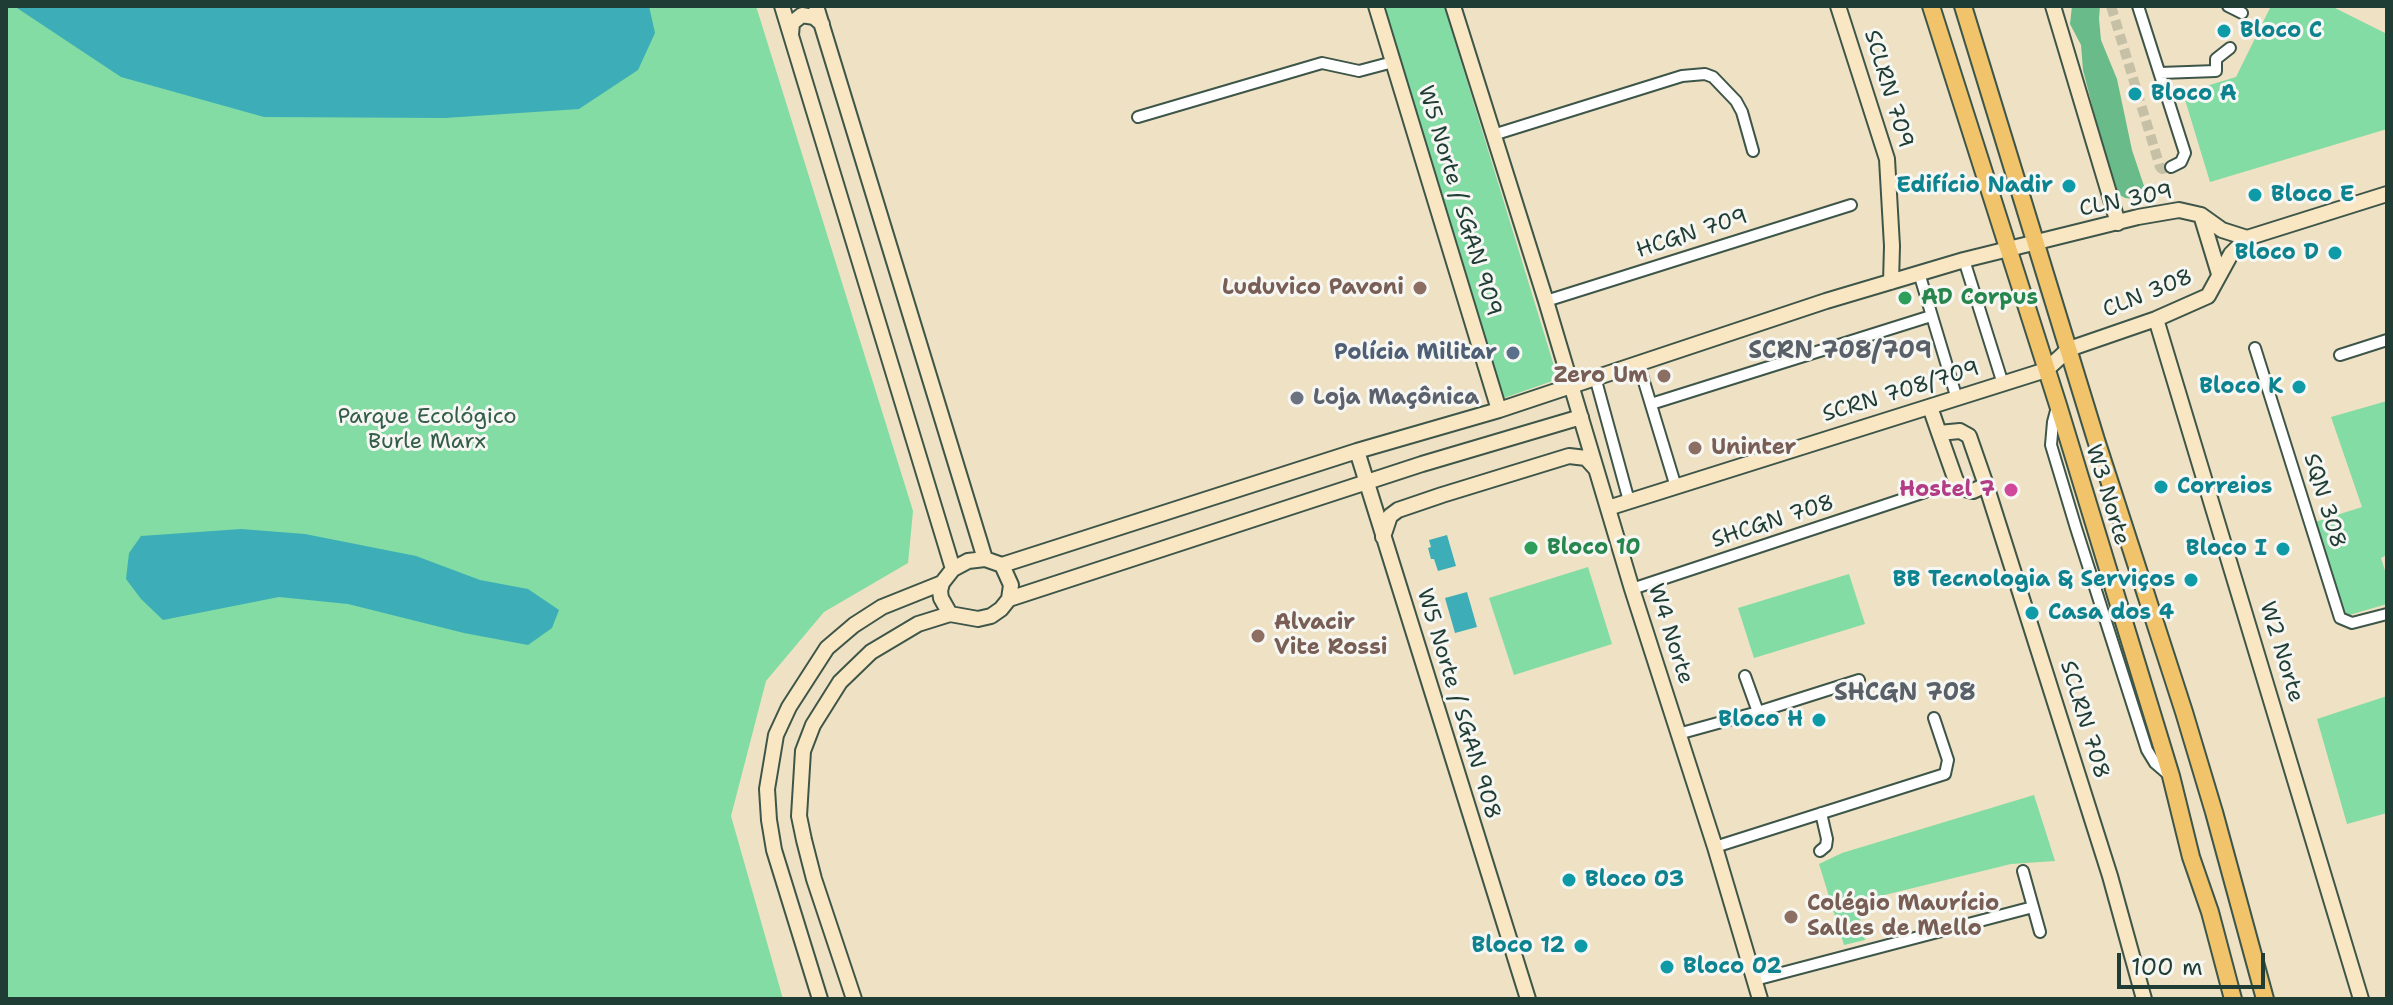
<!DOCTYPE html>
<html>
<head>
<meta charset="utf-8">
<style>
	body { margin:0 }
	#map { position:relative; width:2393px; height:1005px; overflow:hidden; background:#efe1c3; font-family:"Shantell Sans",sans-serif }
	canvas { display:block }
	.frame { position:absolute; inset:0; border:8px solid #1f3d34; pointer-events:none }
	.scale { position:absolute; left:2117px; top:953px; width:148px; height:36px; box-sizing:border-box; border:4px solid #1f3d34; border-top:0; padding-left:10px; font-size:24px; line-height:28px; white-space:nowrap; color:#1f3d34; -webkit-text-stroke:6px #f6f6f2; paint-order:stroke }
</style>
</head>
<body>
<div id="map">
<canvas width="2393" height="1005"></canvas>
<div class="frame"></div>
<div class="scale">100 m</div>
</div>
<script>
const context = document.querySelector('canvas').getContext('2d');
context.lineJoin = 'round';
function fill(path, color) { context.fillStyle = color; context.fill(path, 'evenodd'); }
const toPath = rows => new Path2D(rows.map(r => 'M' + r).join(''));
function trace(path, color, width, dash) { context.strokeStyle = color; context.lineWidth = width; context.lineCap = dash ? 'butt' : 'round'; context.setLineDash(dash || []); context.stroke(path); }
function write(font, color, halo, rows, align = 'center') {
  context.font = font + ' "Shantell Sans",sans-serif'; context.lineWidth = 6; context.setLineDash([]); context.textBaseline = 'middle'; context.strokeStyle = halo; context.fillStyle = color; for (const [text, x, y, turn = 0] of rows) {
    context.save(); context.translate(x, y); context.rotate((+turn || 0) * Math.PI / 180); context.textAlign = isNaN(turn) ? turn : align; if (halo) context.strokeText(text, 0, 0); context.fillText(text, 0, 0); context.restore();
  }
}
fill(toPath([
	[6,6,756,6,913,511,908,563,824,612,766,681,731,816,783,999,6,999],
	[1384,6,1444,6,1558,379,1504,398],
	[2271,6,2331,6,2387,34,2387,129,2210,182,2183,93,2236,77],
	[2387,401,2387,555,2381,558,2387,577,2387,604,2346,616,2315,522,2362,507,2331,417],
	[1588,567,1612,644,1514,675,1489,598],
	[1849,574,1865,624,1754,658,1738,608],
	[2387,696,2387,813,2347,824,2317,719],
	[2034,795,2055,861,2011,864,1856,902,1865,940,1844,945,1819,864,1842,853]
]), '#82dca3');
fill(toPath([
	[2072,6,2100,6,2099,19,2101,40,2117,79,2132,150,2144,186,2133,199,2125,198,2118,194,2112,183,2083,70,2081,45,2070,24]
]), '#69bc89');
fill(toPath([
	[14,6,649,6,655,33,638,70,579,109,445,118,264,117,121,77],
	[241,529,305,534,416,556,480,580,528,589,559,610,552,628,528,645,464,633,348,604,279,597,163,620,141,599,126,579,129,553,141,536],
	[1447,535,1456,566,1438,571,1434,559,1431,559,1428,548,1431,547,1429,540],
	[1467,592,1477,627,1455,633,1445,598]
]), '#3daeb7');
trace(toPath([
	[2111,6,2160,167,2162,169,2171,167]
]), '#c5c0a6', 10, [10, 5]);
const street = toPath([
	[2138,6,2185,153,2181,162,2171,167],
	[2228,6,2242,13],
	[2160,73,2216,71,2216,59,2230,48],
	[1138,117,1322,63,1359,71,1393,62],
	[1493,135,1682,76,1705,74,1713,77,1736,101,1742,112,1753,151],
	[1964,260,2003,384],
	[1919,273,1957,399],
	[1546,301,1851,205],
	[2255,348,2340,618,2352,623,2387,614],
	[2340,355,2387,340],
	[1638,362,1676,487],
	[1595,377,1629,501],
	[1651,404,1931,316],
	[2057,407,2053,422,2051,445,2076,528,2147,750,2155,763,2169,775],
	[1632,589,1925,492],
	[1745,676,1758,712],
	[1678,734,1758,712,1859,680],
	[1715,847,1945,774,1948,760,1934,718],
	[1820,851,1826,846,1827,839,1821,813],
	[2023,871,2040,932],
	[1755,980,2033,907]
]);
const secondary = toPath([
	[782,6,953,569],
	[816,6,985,559],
	[1376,6,1499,410],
	[1453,6,1546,301,1632,589,1715,847,1760,999],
	[1838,6,1887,159,1892,246,1891,282],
	[2053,6,2118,223],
	[791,35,792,23,802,15,814,17,822,24],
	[2201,215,2219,274],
	[2156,319,2361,999],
	[1930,407,1939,433,1956,481,1964,489,1973,491,1986,485,1969,436,1960,431,1939,433],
	[1357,451,1528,999],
	[1986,485,2110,876,2144,999],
	[1608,508,2046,370,2069,349,2156,319,2208,296,2231,254,2247,238,2387,194],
	[1383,537,1390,516,1398,510,1442,495,1569,456,1586,458,1596,469],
	[1002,565,1357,451,1499,410,1826,301,1964,260,2138,217,2179,210,2201,215,2222,230,2247,238],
	[1009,599,1422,464,1581,417],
	[820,999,774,850,769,820,767,789,776,735,789,707,827,648,854,625,882,607,942,583],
	[854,999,814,879,804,840,799,816,803,751,813,725,840,682,871,652,918,624,950,614,978,619,991,616,1001,609,1009,599,1011,585,1002,565,985,559,968,561,953,569,942,583,940,591,941,598,950,614]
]);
const primary = toPath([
	[1931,6,2058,405,2171,776,2191,857,2210,912,2233,999],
	[1963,6,2096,440,2184,712,2214,812,2265,999]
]);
trace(street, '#3e5649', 14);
trace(secondary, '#3e5649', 18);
trace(primary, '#3e5649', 20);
trace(street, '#fff', 10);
trace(secondary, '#f9e7c3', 14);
trace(primary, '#f1c36a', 16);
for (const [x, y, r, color] of [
	[2224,31,8,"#0f9aa8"],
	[2135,94,8,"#0f9aa8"],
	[2069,186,8,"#0f9aa8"],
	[2255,195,8,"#0f9aa8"],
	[2335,253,8,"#0f9aa8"],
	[1420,288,8,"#8d6e63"],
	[1905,298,8,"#2e9e5b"],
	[1513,353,8,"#5c6f8a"],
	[1664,376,8,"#8d6e63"],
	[2299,387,8,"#0f9aa8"],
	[1297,398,8,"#6b7280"],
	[1695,448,8,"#8d6e63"],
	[2161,487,8,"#0f9aa8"],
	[2011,490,8,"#d1479c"],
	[1531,548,8,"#2e9e5b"],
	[2283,549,8,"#0f9aa8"],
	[2191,580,8,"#0f9aa8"],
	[2032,613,8,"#0f9aa8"],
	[1258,636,8,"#8d6e63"],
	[1819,720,8,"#0f9aa8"],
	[1569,880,8,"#0f9aa8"],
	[1791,917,8,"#8d6e63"],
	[1581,946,8,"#0f9aa8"],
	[1667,967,8,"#0f9aa8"]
]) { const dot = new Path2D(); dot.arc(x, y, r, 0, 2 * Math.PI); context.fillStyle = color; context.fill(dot); trace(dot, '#f6f6f2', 3); }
write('bold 22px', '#0d838f', '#f6f6f2', [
	["Bloco C",2240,31],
	["Bloco A",2151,94],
	["Edifício Nadir",2053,186,"right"],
	["Bloco E",2271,195],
	["Bloco D",2319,253,"right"],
	["Bloco K",2283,387,"right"],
	["Correios",2177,487],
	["Bloco I",2267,549,"right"],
	["BB Tecnologia & Serviços",2175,580,"right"],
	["Casa dos 4",2048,613],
	["Bloco H",1803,720,"right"],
	["Bloco 03",1585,880],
	["Bloco 12",1565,946,"right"],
	["Bloco 02",1683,967]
], 'left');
write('22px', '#1f3d34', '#f6f6f2', [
	["SCLRN 709",1888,89,73],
	["W5 Norte / SGAN 909",1459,201,73],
	["CLN 309",2126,201,-11],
	["HCGN 709",1692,234,-18],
	["CLN 308",2148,294,-22],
	["SCRN 708/709",1901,392,-17],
	["W3 Norte",2107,495,73],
	["SQN 308",2324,501,73],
	["SHCGN 708",1773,522,-18],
	["W4 Norte",1670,634,72],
	["W2 Norte",2281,652,73],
	["W5 Norte / SGAN 908",1458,704,73],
	["SCLRN 708",2084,720,73]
]);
write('bold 22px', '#785e54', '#f6f6f2', [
	["Luduvico Pavoni",1404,288,"right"],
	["Zero Um",1648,376,"right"],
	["Uninter",1711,448],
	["Alvacir",1274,623],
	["Vite Rossi",1274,648],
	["Colégio Maurício",1807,904],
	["Salles de Mello",1807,929]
], 'left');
write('bold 22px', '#27864d', '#f6f6f2', [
	["AD Corpus",1921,298],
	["Bloco 10",1547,548]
], 'left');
write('bold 22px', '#4e5e75', '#f6f6f2', [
	["Polícia Militar",1497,353]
], 'right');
write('bold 22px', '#5b616d', '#f6f6f2', [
	["Loja Maçônica",1313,398]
], 'left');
write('22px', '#335d4a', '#f6f6f2', [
	["Parque Ecológico",427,417],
	["Burle Marx",427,442]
]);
write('bold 22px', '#b23c85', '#f6f6f2', [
	["Hostel 7",1995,490]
], 'right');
write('bold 24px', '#596068', '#f6f6f2', [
	["SCRN 708/709",1840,352],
	["SHCGN 708",1905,694]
]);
</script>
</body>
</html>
